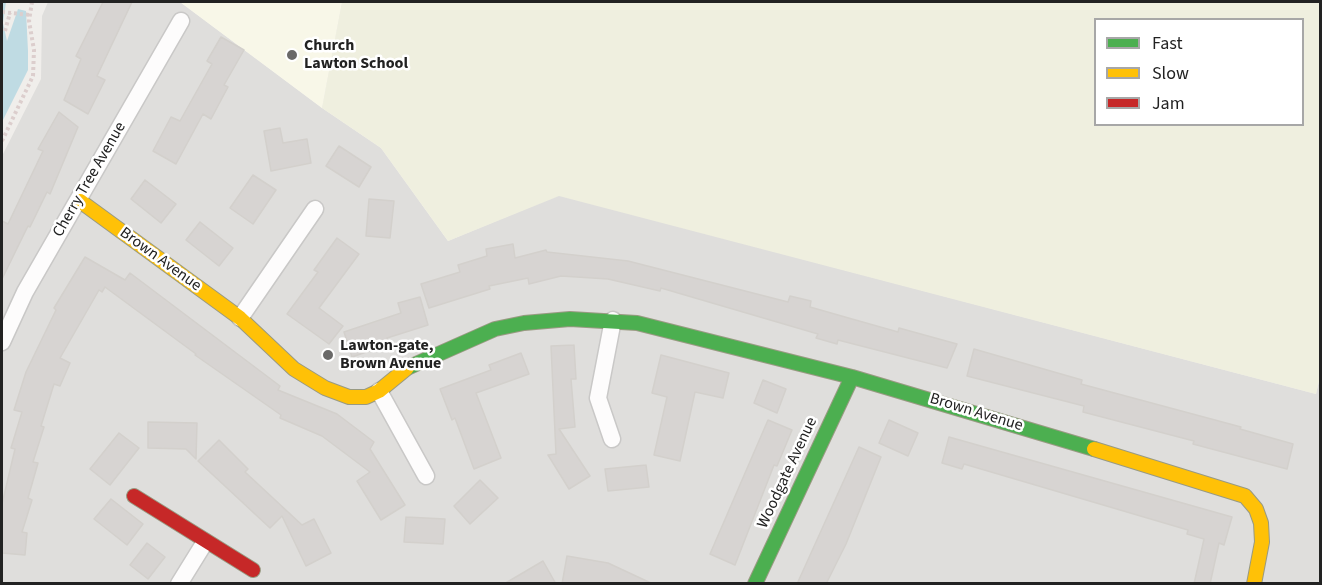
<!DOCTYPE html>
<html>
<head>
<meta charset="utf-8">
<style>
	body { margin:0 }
	#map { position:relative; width:1322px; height:585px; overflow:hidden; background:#f0eeeb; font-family:"Source Sans 3",sans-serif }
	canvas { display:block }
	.frame { position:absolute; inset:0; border:3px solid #222; pointer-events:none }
	.legend { position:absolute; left:1094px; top:18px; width:210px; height:108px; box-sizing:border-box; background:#fff; border:2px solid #a7a7a7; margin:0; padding:8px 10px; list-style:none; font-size:18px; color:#222 }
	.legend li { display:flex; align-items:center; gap:12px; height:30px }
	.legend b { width:30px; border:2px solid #a7a7a7 }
</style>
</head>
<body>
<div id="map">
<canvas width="1322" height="585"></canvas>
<div class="frame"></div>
<ul class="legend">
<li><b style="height:8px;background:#4caf50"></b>Fast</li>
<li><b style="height:8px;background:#ffc107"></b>Slow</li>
<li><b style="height:8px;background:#c62828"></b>Jam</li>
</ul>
</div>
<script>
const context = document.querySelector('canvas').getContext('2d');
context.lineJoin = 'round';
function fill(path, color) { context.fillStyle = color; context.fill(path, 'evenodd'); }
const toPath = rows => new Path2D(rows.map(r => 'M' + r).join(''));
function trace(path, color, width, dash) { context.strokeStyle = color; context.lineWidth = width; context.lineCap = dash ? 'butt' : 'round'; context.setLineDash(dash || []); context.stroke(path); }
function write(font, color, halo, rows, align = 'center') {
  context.font = font + ' "Source Sans 3",sans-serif'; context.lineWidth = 5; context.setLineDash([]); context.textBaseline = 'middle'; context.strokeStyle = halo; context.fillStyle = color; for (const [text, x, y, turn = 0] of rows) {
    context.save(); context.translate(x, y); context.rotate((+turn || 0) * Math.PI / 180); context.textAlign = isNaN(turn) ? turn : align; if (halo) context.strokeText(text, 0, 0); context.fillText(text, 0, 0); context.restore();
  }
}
fill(toPath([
	[48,2,180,2,322,108,381,148,448,241,559,195,1316,394,1320,377,1320,583,2,583,2,156,41,79,42,16]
]), '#dfdedc');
fill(toPath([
	[180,2,342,2,322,108]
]), '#f8f7e8');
fill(toPath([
	[342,2,1320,2,1320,377,1316,394,559,196,448,241,381,148,322,108],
	[1096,20,1302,20,1302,124,1096,124]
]), '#efefdf');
fill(toPath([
	[2,2,6,2,3,23,7,41,18,9,26,11,28,51,28,70,2,122]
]), '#bfdbe3');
const building = toPath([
	[103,2,132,2,97,76,105,80,88,114,64,100,81,59,76,56,103,2],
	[221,37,244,50,224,85,228,87,211,119,203,114,176,164,153,151,171,117,180,121,212,64,207,61,221,37],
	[59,112,78,127,50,194,47,192,30,227,28,226,2,279,2,221,8,224,43,151,38,149,59,112],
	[280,128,283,143,307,139,311,163,271,171,264,131,280,128],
	[339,146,371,167,359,187,326,166,339,146],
	[253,175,276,190,253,224,230,208,253,175],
	[145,180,176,204,161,223,131,199,145,180],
	[369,199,394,201,390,238,366,236,369,199],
	[200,222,233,248,219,266,186,240,200,222],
	[337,238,359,254,319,308,343,326,329,344,287,314,318,272,314,270,337,238],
	[513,244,515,258,546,250,547,252,628,261,788,302,790,296,811,301,810,307,845,317,898,332,899,328,957,344,947,368,838,340,837,344,816,338,818,334,661,288,660,291,608,279,561,276,529,284,528,278,489,286,490,289,429,308,421,284,460,272,458,265,487,256,486,249,513,244],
	[85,257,125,280,130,273,280,386,278,390,337,414,374,442,370,449,405,505,381,520,357,481,370,472,322,436,280,418,281,415,195,355,196,354,105,287,102,292,99,290,60,358,70,363,60,386,54,384,41,426,44,427,33,462,38,463,28,498,32,500,22,532,27,533,25,555,2,553,2,504,15,449,11,448,22,412,14,410,26,372,56,310,54,308,85,257],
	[420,297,428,325,387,338,389,344,352,357,344,332,401,313,398,303,420,297],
	[574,345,576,379,571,379,575,427,559,429,590,476,569,489,548,455,556,454,551,346,574,345],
	[974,349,1082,380,1081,384,1241,427,1240,429,1293,444,1287,469,1193,444,1194,441,1083,412,1084,406,967,376,974,349],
	[521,353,529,374,476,393,501,458,474,469,455,418,452,420,440,389,491,370,489,365,521,353],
	[661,355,729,373,723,398,695,392,680,461,654,455,667,397,652,393,661,355],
	[763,380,786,389,777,413,754,403,763,380],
	[768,420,792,430,777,466,774,465,735,565,710,554,768,420],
	[889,420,918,433,908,456,879,443,889,420],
	[148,422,197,423,196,459,186,449,148,448,148,422],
	[119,433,139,448,110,485,90,469,119,433],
	[949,437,1232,517,1224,545,1219,543,1210,584,1194,584,1204,539,1187,534,1188,530,964,464,962,469,942,463,949,437],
	[219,440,248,469,245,472,302,525,314,519,331,553,306,566,282,516,270,528,198,461,219,440],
	[859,447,881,457,846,544,826,584,797,584,859,447],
	[646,465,649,487,608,491,605,469,646,465],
	[480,480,498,498,470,524,454,506,480,480],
	[111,499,143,524,127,545,94,519,111,499],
	[406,517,445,519,443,544,404,542,406,517],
	[147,543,165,557,148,579,130,565,147,543],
	[567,556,608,563,653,584,562,584,567,556],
	[543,561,556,584,504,584,543,561]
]);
fill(building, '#d7d4d2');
trace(building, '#d3d0cc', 1.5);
const street = toPath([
	[240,318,315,209],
	[2,342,25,292,181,21],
	[379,391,426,476],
	[612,439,598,398,613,320],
	[179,584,205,542]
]);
const fast = toPath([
	[407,368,495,329,524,323,570,319,637,323,852,377,1094,449],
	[755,584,852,377]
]);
const slow = toPath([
	[80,201,240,318,294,369,325,388,349,397,366,397,379,391,407,368],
	[1094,449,1245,496,1256,509,1261,523,1262,542,1254,584]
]);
const jam = toPath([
	[134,496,253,570]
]);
trace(street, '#c9c8c7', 19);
trace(fast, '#999a82', 16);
trace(slow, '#999a82', 16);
trace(jam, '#999a82', 16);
trace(toPath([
	[2,12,30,15],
	[5,31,10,13],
	[2,141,33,76,34,50,29,21,32,2]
]), '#dccecd', 4, [3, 3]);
trace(street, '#fdfcfc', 16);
trace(fast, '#4caf50', 14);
trace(slow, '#ffc107', 14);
trace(jam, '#c62828', 14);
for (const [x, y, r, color] of [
	[292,55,6,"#6a6968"],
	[328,355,6,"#6a6968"]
]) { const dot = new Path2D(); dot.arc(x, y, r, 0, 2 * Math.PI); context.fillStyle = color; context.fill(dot); trace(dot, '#fff', 2); }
write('bold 16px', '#222', '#fff', [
	["Church",304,46],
	["Lawton School",304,64],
	["Lawton-gate,",340,346],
	["Brown Avenue",340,364]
], 'left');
write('16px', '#222', '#fff', [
	["Cherry Tree Avenue",90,180,-60],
	["Brown Avenue",160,260,36],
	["Brown Avenue",976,413,17],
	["Woodgate Avenue",788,473,-65]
]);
</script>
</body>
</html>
